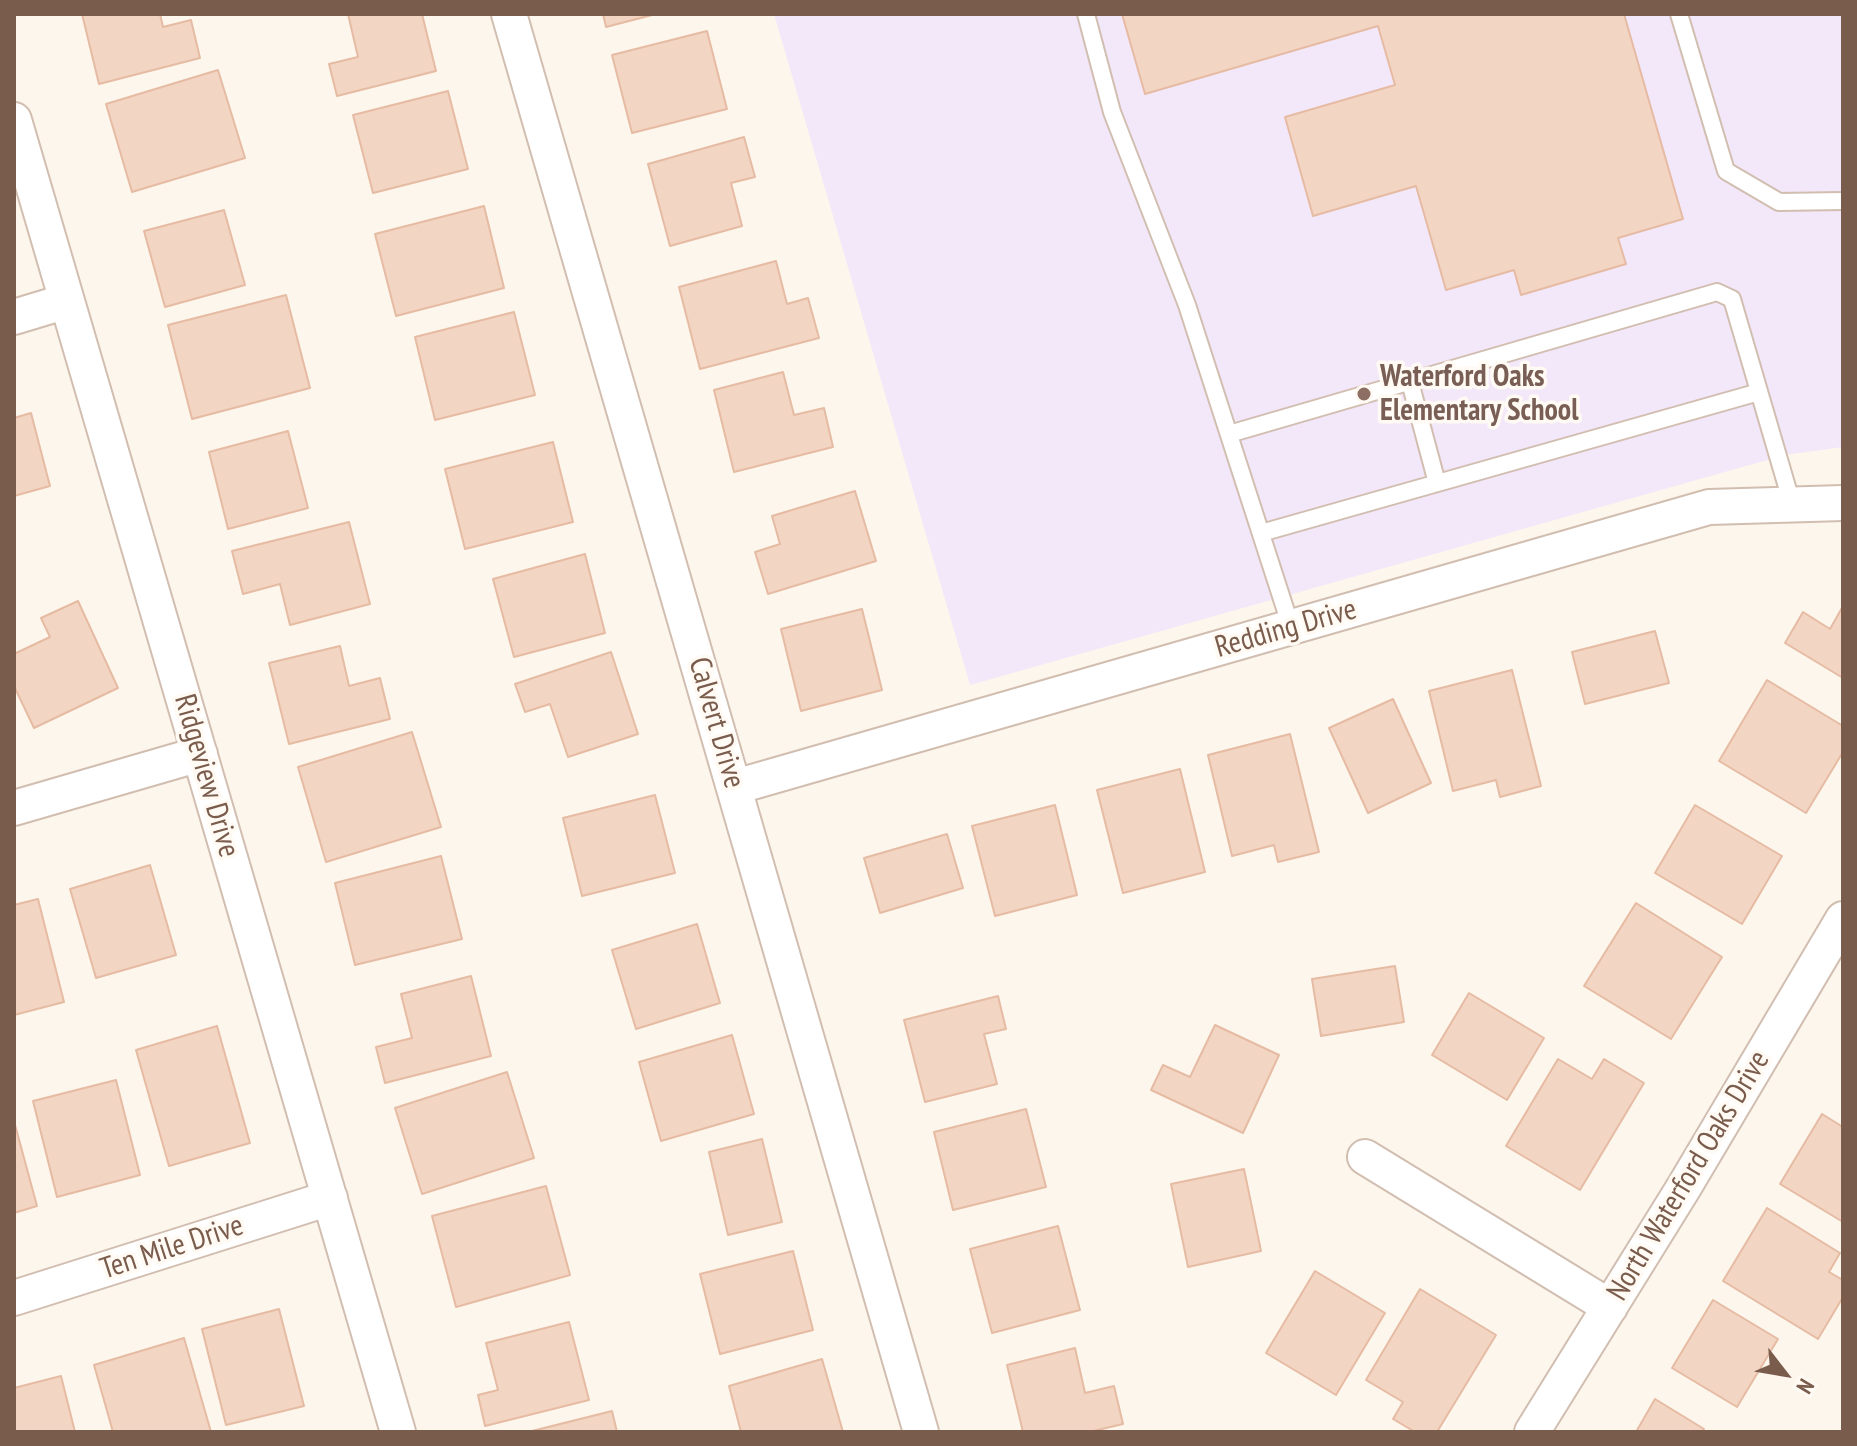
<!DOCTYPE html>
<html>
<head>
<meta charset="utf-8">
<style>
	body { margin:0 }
	#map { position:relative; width:1857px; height:1446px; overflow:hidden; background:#fdf6ec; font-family:"PT Sans Narrow",sans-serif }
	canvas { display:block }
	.frame { position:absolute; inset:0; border:16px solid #7a5c4d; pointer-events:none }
	.north { position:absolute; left:1745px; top:1334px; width:80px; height:80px; -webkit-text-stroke:6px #fffaf3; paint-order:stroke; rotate:121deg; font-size:22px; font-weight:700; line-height:32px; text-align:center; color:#7a5c4d }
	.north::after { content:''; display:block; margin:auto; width:28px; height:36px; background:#7a5c4d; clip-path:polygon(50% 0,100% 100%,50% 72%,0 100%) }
</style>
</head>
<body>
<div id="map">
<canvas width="1857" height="1446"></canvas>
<div class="frame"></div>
<div class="north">N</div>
</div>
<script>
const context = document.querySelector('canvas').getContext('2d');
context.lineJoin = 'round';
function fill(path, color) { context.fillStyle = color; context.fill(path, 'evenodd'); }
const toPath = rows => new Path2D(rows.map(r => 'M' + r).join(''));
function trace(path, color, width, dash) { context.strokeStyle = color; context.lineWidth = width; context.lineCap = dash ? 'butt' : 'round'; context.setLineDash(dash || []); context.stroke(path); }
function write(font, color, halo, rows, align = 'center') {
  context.font = font + ' "PT Sans Narrow",sans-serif'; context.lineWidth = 7; context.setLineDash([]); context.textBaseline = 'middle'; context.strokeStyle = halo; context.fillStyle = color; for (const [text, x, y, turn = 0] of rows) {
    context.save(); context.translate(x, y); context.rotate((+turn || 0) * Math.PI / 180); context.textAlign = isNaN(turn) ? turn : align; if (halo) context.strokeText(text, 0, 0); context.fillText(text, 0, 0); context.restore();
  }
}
fill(toPath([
	[774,14,1843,14,1843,447,1785,455,970,685]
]), '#f3e8fa');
const building = toPath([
	[82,14,160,14,163,27,191,20,200,58,99,84,82,14],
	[348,14,422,14,436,71,337,96,329,64,358,57,348,14],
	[603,14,656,14,606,27,603,14],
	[1122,14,1624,14,1683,219,1618,238,1626,264,1521,295,1514,270,1446,290,1416,186,1313,216,1285,117,1395,85,1378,26,1145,94,1122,14],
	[707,31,727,109,632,133,612,55,707,31],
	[218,70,245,158,132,192,106,104,218,70],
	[448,91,468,169,373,193,353,115,448,91],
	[744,137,755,177,731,183,742,226,670,246,648,164,744,137],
	[484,206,504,288,396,316,375,234,484,206],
	[224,210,245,285,165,307,144,231,224,210],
	[776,261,787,304,808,298,819,338,700,369,679,287,776,261],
	[286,295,310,388,192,419,168,325,286,295],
	[514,312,535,395,435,420,415,337,514,312],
	[783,372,794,415,824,408,833,447,734,472,714,390,783,372],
	[31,413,50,486,14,496,14,418,31,413],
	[288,431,308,508,228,529,209,452,288,431],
	[553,442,573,522,465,549,445,469,553,442],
	[855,491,876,561,768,594,755,552,780,544,772,516,855,491],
	[349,522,370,604,290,625,280,584,243,594,232,551,349,522],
	[585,554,605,633,514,657,493,579,585,554],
	[78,601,118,688,34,728,14,686,14,654,50,637,41,618,78,601],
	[1843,606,1843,678,1785,643,1803,612,1830,629,1843,606],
	[862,609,882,690,801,711,781,629,862,609],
	[1655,631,1669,683,1585,704,1572,652,1655,631],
	[340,646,349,686,380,678,390,719,289,744,269,663,340,646],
	[611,652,638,734,568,757,550,704,525,712,515,684,611,652],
	[1512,670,1541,786,1500,797,1496,780,1453,791,1429,691,1512,670],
	[1767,680,1843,726,1843,752,1806,813,1719,761,1767,680],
	[1393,699,1431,783,1368,813,1329,728,1393,699],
	[412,732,441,827,326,862,298,767,412,732],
	[1290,734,1319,852,1278,862,1274,845,1232,856,1208,755,1290,734],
	[1180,769,1205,872,1123,893,1097,790,1180,769],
	[655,795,675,873,582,896,563,818,655,795],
	[1055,805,1077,895,995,916,972,826,1055,805],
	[1695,805,1782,856,1742,924,1655,873,1695,805],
	[947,834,963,888,880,913,864,858,947,834],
	[441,856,462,939,355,965,335,883,441,856],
	[150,865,176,955,96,978,70,889,150,865],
	[38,899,64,1002,14,1015,14,905,38,899],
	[1636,903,1722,957,1671,1039,1584,986,1636,903],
	[697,924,720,1003,636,1029,612,950,697,924],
	[1395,966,1404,1022,1321,1036,1312,979,1395,966],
	[471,976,491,1056,385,1083,376,1047,412,1038,401,994,471,976],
	[1469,993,1544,1038,1507,1100,1432,1055,1469,993],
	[998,996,1006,1029,984,1034,997,1084,925,1102,904,1020,998,996],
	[1215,1025,1279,1055,1243,1133,1151,1090,1163,1065,1190,1077,1215,1025],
	[217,1026,250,1143,169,1166,136,1050,217,1026],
	[732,1035,754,1114,661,1141,639,1062,732,1035],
	[1558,1059,1592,1079,1604,1059,1644,1083,1580,1190,1506,1146,1558,1059],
	[507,1072,534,1158,422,1194,395,1108,507,1072],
	[116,1080,140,1175,57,1197,33,1101,116,1080],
	[1026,1109,1046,1187,953,1210,934,1132,1026,1109],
	[1822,1114,1843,1127,1843,1222,1780,1184,1822,1114],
	[14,1121,37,1206,14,1213,14,1121],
	[762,1139,782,1222,728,1235,709,1152,762,1139],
	[1244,1169,1261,1251,1188,1267,1171,1184,1244,1169],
	[546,1186,570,1275,456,1307,432,1216,546,1186],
	[1767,1208,1840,1253,1829,1272,1843,1280,1843,1297,1818,1339,1723,1281,1767,1208],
	[1058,1226,1080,1310,992,1333,970,1249,1058,1226],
	[793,1251,813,1330,720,1354,700,1274,793,1251],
	[1315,1271,1385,1313,1336,1395,1266,1353,1315,1271],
	[1420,1289,1496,1335,1437,1432,1415,1432,1393,1419,1403,1402,1366,1380,1420,1289],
	[1713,1300,1778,1339,1737,1407,1672,1368,1713,1300],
	[279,1309,304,1406,226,1425,202,1329,279,1309],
	[569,1322,589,1400,485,1426,478,1395,498,1390,486,1343,569,1322],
	[184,1338,211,1432,113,1432,94,1365,184,1338],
	[1075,1348,1085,1393,1114,1386,1123,1424,1089,1432,1023,1432,1007,1365,1075,1348],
	[822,1359,843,1432,741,1432,729,1386,822,1359],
	[61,1376,75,1432,14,1432,14,1388,61,1376],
	[1655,1399,1704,1429,1702,1432,1636,1432,1655,1399],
	[612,1411,617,1432,528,1432,612,1411]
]);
fill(building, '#f3d5c3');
trace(building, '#e6bba3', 2);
const lane = toPath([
	[1086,14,1112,112,1187,305,1291,627],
	[1679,14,1726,171,1779,202,1843,201],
	[1410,382,1437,483],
	[1229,434,1717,292,1732,299,1792,504],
	[1261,533,1759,392]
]);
const street = toPath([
	[509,14,921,1432],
	[14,120,398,1432],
	[14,317,67,301],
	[735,787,1709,507,1843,503],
	[14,808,200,754],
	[1365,1157,1610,1307],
	[14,1298,330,1198],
	[1532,1432,1684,1187,1843,919]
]);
trace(lane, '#d1beb0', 20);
trace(street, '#d1beb0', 38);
trace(lane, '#fff', 16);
trace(street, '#fff', 34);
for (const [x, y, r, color] of [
	[1364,394,8,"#8d6e63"]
]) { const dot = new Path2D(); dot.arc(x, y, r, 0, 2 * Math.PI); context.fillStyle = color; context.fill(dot); trace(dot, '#fffaf3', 3); }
write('bold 30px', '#785e54', '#fffaf3', [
	["Waterford Oaks",1380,377],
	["Elementary School",1380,411]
], 'left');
write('30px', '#7a5c4d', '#fffaf3', [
	["Redding Drive",1286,629,-16],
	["Calvert Drive",716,723,74],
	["Ridgeview Drive",206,776,74],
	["North Waterford Oaks Drive",1689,1176,-59],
	["Ten Mile Drive",172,1248,-18]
]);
</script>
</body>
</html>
